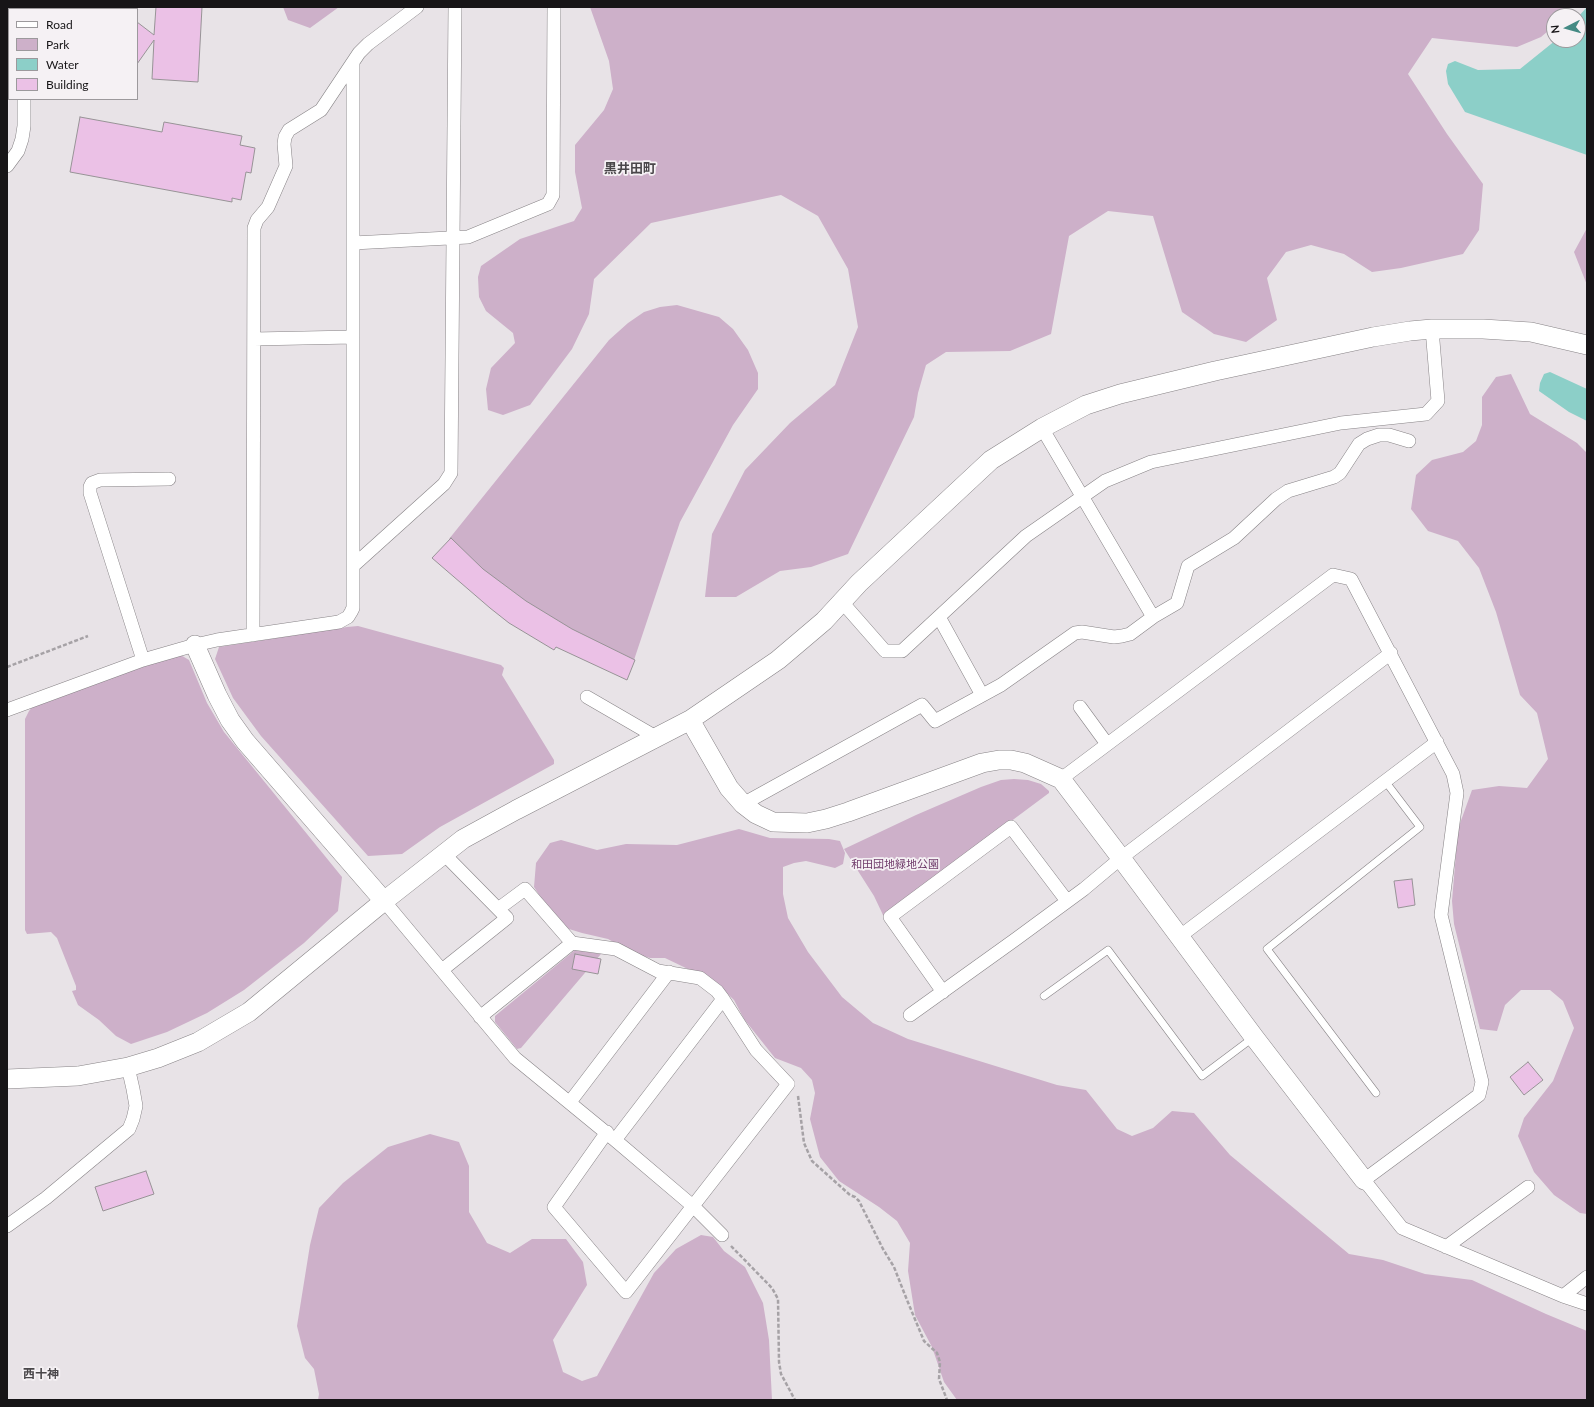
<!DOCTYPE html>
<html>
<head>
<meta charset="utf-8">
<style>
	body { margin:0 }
	#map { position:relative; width:1594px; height:1407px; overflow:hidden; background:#e8e3e7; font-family:Lato,sans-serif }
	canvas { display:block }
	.frame { position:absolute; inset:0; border:8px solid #171517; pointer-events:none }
	.legend { position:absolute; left:8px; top:8px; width:130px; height:92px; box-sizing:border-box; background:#f5f1f4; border:1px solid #9c999c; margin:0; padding:5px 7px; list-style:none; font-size:12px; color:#171517 }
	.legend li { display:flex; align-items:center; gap:8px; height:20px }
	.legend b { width:20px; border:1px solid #9c999c }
	.north { position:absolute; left:1546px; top:8px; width:40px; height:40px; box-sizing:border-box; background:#f5f1f4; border:1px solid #9c999c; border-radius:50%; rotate:264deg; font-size:11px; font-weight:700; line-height:16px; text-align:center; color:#171517 }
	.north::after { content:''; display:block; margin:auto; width:14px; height:18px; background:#448a84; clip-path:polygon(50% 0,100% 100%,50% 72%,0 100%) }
</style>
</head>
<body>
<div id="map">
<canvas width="1594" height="1407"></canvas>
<div class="frame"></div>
<ul class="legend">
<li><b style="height:5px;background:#fff"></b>Road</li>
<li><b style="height:11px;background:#cdb0c9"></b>Park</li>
<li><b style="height:11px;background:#8ccfc8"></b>Water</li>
<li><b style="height:11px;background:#ebc1e6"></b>Building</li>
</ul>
<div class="north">N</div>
</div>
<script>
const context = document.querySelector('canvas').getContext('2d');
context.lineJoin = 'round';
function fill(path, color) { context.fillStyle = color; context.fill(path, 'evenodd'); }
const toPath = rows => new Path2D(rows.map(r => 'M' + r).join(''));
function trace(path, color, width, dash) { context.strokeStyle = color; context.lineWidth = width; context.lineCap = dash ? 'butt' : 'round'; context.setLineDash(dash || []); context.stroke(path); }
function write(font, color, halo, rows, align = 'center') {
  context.font = font + ' Lato,"Noto Sans JP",sans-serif'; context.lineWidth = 3.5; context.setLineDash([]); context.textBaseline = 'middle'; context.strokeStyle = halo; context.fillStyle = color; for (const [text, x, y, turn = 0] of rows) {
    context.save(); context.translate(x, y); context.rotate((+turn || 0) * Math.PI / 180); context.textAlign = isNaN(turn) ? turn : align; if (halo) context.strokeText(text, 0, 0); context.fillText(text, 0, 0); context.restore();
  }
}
fill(toPath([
	[283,7,339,7,310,28,288,20],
	[590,7,1569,7,1566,16,1554,16,1554,26,1541,37,1517,47,1432,38,1408,74,1447,134,1483,184,1479,230,1463,254,1401,268,1372,272,1344,254,1311,245,1286,252,1267,278,1277,320,1246,342,1214,334,1182,312,1153,216,1108,211,1069,236,1051,334,1010,351,946,352,926,365,918,393,914,417,848,554,811,567,780,571,736,597,705,597,712,534,745,470,790,423,835,385,858,327,848,269,818,216,781,195,651,223,594,279,589,314,572,349,530,405,503,415,488,410,486,389,491,368,515,343,513,333,486,311,479,297,478,277,481,266,520,239,574,221,582,208,575,172,575,145,604,110,613,89,609,61],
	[1587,228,1587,285,1574,252],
	[677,305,719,317,733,329,748,350,758,373,758,389,733,425,680,522,634,660,598,645,513,596,476,565,449,539,609,340,628,323,644,312,660,307],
	[1511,374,1530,414,1577,443,1587,453,1587,1214,1580,1213,1554,1195,1534,1172,1518,1136,1524,1118,1553,1081,1574,1028,1563,1001,1550,990,1521,990,1505,1005,1497,1031,1480,1029,1454,924,1452,901,1458,829,1472,790,1499,786,1527,788,1548,759,1537,713,1520,695,1496,612,1479,568,1458,541,1428,531,1411,509,1416,475,1432,460,1463,452,1476,441,1482,425,1482,397,1496,377],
	[358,626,501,665,504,668,502,675,554,760,554,764,440,827,402,854,368,856,261,736,233,698,215,659,219,647,347,627],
	[179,654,189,660,207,703,224,732,342,877,338,911,304,943,244,990,207,1013,167,1032,131,1044,116,1036,99,1020,78,1005,72,991,76,990,76,986,57,938,51,932,27,934,25,930,25,719,29,711,33,706],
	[1014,779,1028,780,1041,784,1049,791,1049,793,885,915,883,915,874,896,844,849,916,815,981,787,1001,780],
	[739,829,770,838,829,839,840,841,845,853,843,864,835,868,806,861,794,863,783,867,783,894,788,918,808,952,842,997,873,1023,908,1039,1057,1085,1086,1090,1117,1129,1132,1136,1153,1128,1172,1111,1194,1113,1230,1155,1349,1254,1383,1260,1425,1274,1472,1280,1546,1314,1587,1331,1587,1400,957,1400,944,1382,932,1347,915,1315,908,1271,910,1243,897,1221,879,1207,839,1181,820,1157,810,1119,815,1093,812,1080,801,1068,775,1058,744,1019,734,1000,715,982,665,958,650,958,633,953,608,939,582,933,569,929,552,915,534,887,536,863,550,843,561,840,597,850,626,844,677,845],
	[575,950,601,954,521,1048,517,1049,495,1022,495,1016],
	[430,1134,459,1142,469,1166,469,1212,487,1243,510,1253,532,1239,566,1239,583,1262,587,1285,553,1340,563,1372,582,1381,597,1376,654,1273,676,1249,701,1235,713,1237,724,1251,745,1267,763,1303,769,1340,772,1400,318,1400,319,1394,314,1369,305,1358,297,1326,310,1245,319,1208,343,1183,388,1147]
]), '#cdb0c9');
fill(toPath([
	[1587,7,1587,155,1465,112,1448,84,1446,71,1448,64,1455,61,1478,70,1520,69,1556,40,1578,40,1578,17],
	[1550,372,1587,389,1587,421,1569,412,1539,391,1540,383,1544,374]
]), '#8ccfc8');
const building = toPath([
	[156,7,202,7,198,82,152,79,154,40,137,64,137,22,154,35,156,7],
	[80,117,162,132,164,122,242,136,240,145,255,148,251,173,246,172,241,200,232,198,232,202,70,172,80,117],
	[451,538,483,569,526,601,572,629,635,660,627,680,556,647,554,650,509,623,490,608,432,558,451,538],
	[1412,879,1415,905,1398,908,1394,881,1412,879],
	[575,954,601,959,598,974,572,969,575,954],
	[1528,1062,1543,1080,1524,1095,1510,1077,1528,1062],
	[146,1171,154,1194,103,1211,95,1187,146,1171]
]);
fill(building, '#ebc1e6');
trace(building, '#979396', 1);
const lane = toPath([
	[1044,996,1108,950,1202,1076,1254,1037],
	[1376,1093,1267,949,1420,827,1385,781]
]);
const street = toPath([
	[7,33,9,34],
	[7,166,18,151,22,139,24,126,24,99],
	[353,243,468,237,548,204,553,195,554,7],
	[254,339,353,337],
	[1042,428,1153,617],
	[353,566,444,484,451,473,455,7],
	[842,602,885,651,902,651,1026,536,1105,481,1151,462,1341,423,1426,414,1438,401,1432,329],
	[939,617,982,695],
	[253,635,254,228,257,220,268,207,286,166,284,144,285,137,289,130,321,110,359,53,368,44,417,7],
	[143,660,90,493,90,487,92,483,100,480,169,479],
	[587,697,656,737],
	[1080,707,1107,744],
	[7,710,143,660,195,645,217,640,339,622,348,617,351,612,353,608,353,63],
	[1061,779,1333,575,1351,579,1453,774,1457,793,1441,915,1482,1082,1479,1095,1364,1180,1402,1228,1563,1296,1587,1304],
	[743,804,922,705,935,721,1001,685,1075,633,1082,632,1114,637,1122,636,1130,634,1153,617,1177,603,1188,566,1234,538,1276,499,1288,491,1334,477,1340,473,1359,444,1367,439,1379,435,1389,435,1409,441],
	[384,901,515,1058,615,1140,694,1207,722,1235],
	[498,909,525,889,572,943,616,949,658,971,700,978,717,991,723,999,615,1140],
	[1179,937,1437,742],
	[442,970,507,918,444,854],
	[943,992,890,917,1011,827,1067,901],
	[910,1015,1016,939,1084,889,1121,858,1391,653],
	[480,1017,572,943],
	[570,1102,669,972],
	[607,1132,554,1207,626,1292,788,1084,756,1050,723,999],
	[7,1226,46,1198,129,1129,133,1119,136,1106,133,1089,128,1067],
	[1446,1247,1528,1187],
	[1563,1296,1587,1277]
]);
const secondary = toPath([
	[195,645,217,695,230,720,245,741,384,901],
	[690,720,729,788,743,804,756,814,773,822,807,823,826,819,848,812,982,763,999,760,1011,760,1025,763,1061,779,1121,858,1254,1037,1364,1180],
	[7,1079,78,1076,128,1067,158,1058,198,1042,249,1012,384,901,463,839,516,810,690,720,778,660,824,621,859,583,991,460,1042,428,1086,405,1120,394,1215,371,1373,337,1410,331,1432,329,1483,329,1531,332,1587,345]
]);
trace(lane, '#878386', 8);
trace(street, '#878386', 14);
trace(secondary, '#878386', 20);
trace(toPath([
	[7,667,88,636],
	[798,1096,804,1143,812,1161,850,1195,855,1197,859,1201,883,1249,894,1267,907,1300,924,1341,937,1353,940,1362,939,1379,947,1400],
	[731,1246,772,1288,778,1299,779,1362,781,1374,795,1400]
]), '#a6a2a6', 2.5, [4, 2]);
trace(lane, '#fff', 7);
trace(street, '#fff', 13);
trace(secondary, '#fff', 19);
write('11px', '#6f3b6a', '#f5f1f4', [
	["和田団地緑地公園",895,864]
]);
write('bold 12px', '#4a474a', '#f5f1f4', [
	["西十神",41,1374]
]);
write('bold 13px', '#4a474a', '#f5f1f4', [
	["黒井田町",630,169]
]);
</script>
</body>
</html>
